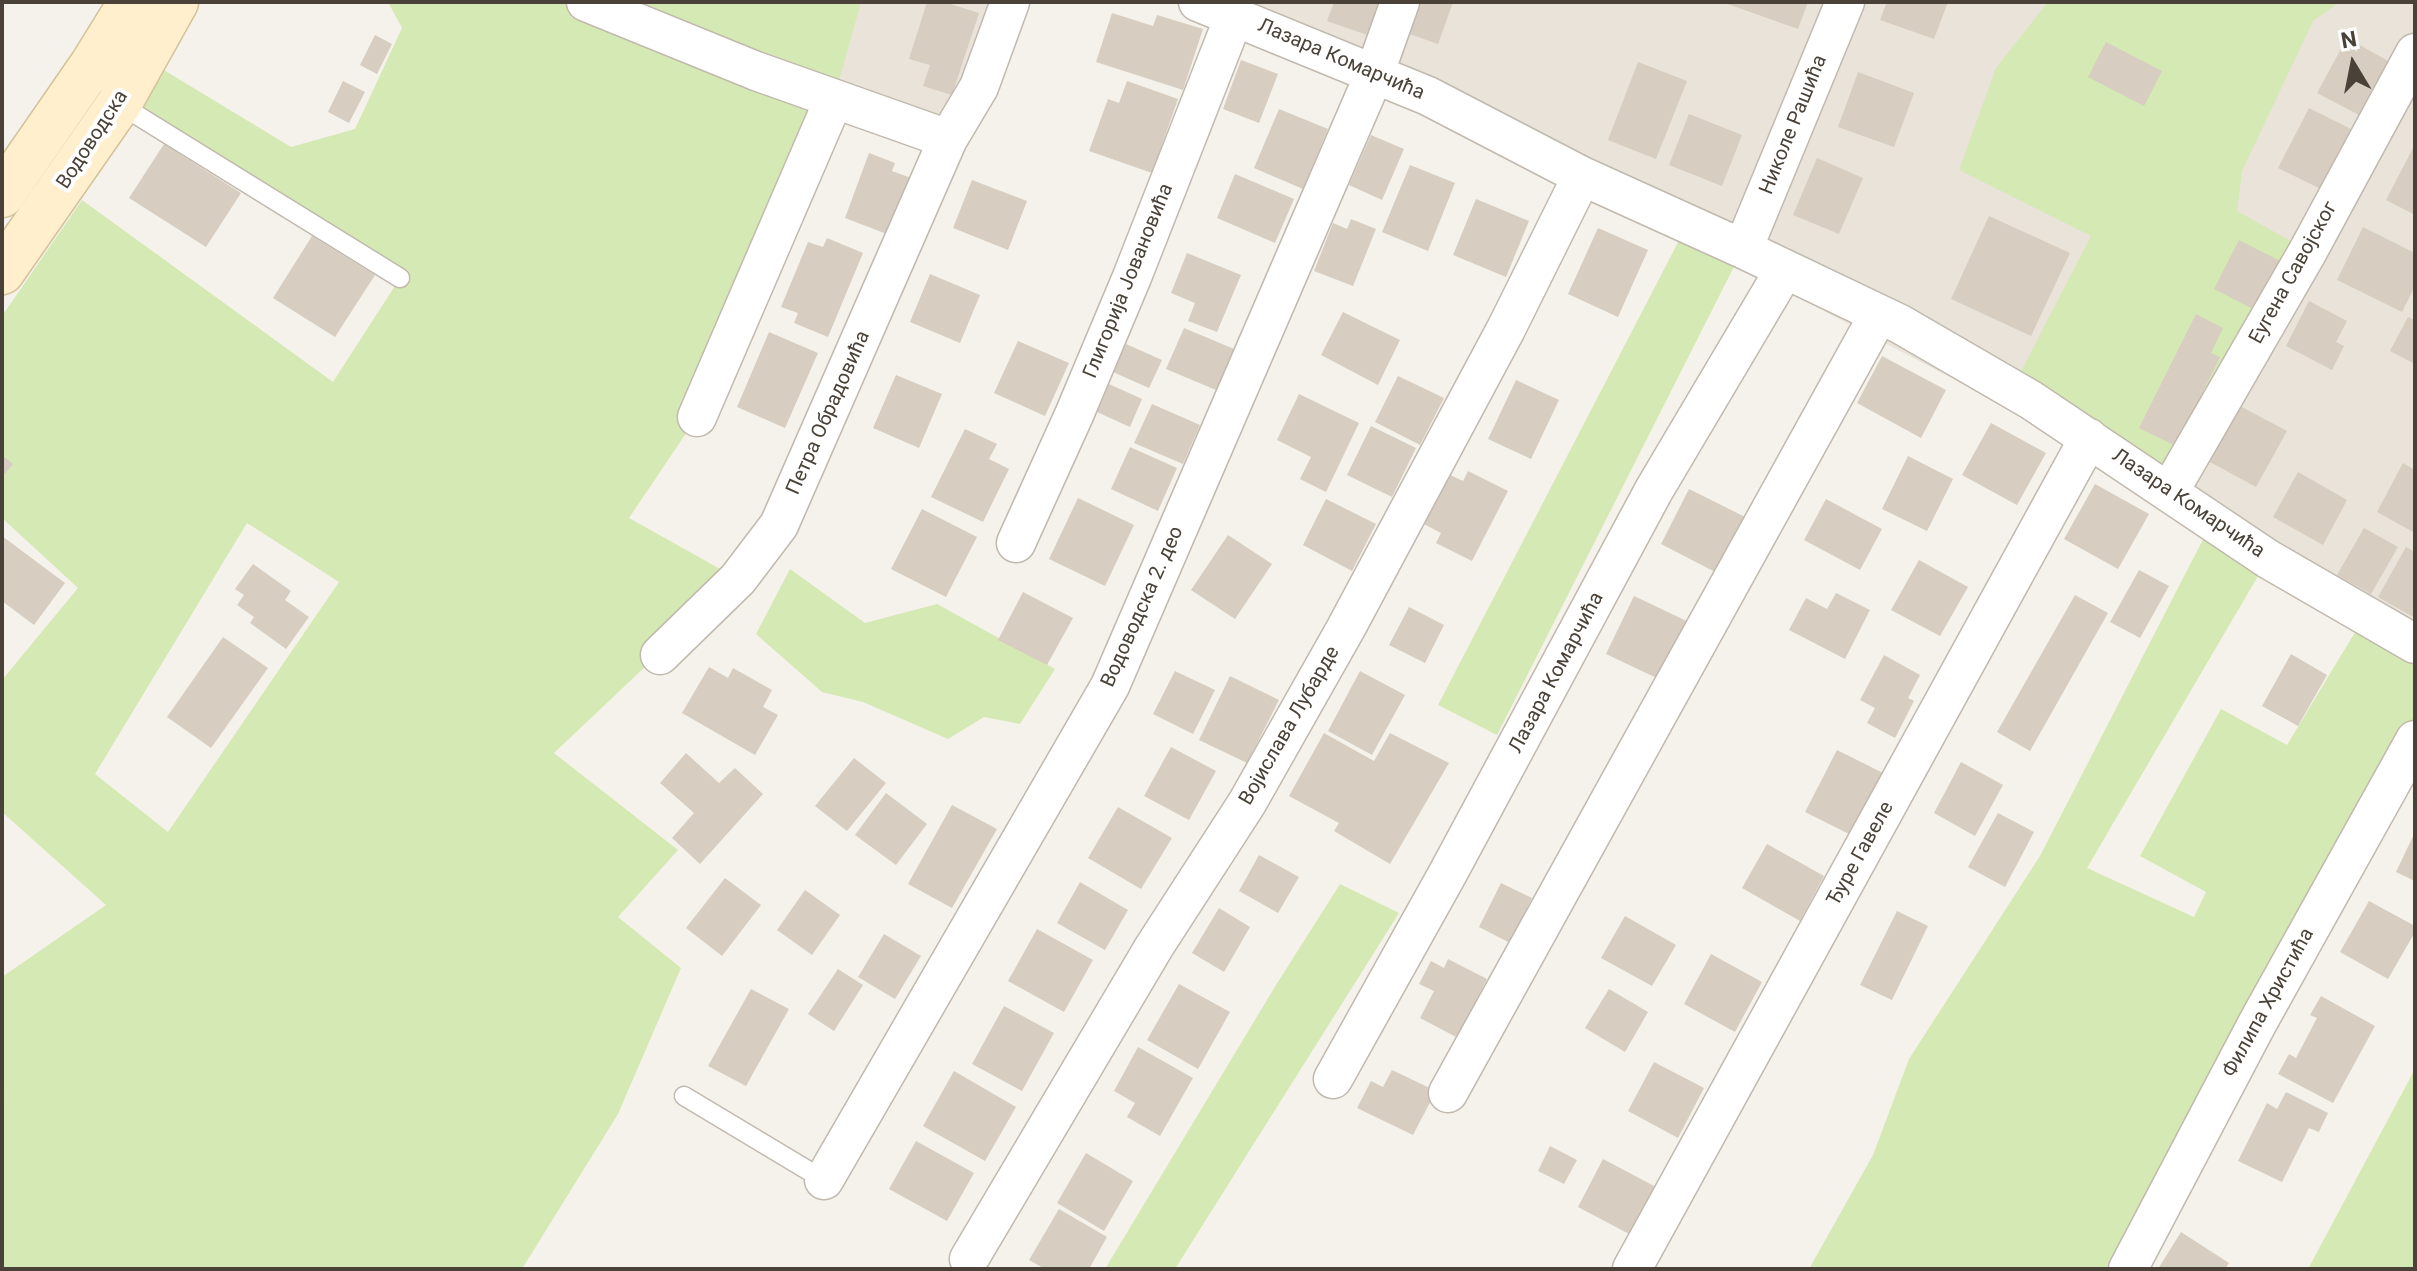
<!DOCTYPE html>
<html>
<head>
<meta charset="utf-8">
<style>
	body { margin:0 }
	#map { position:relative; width:2417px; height:1271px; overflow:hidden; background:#f5f2eb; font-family:Roboto,sans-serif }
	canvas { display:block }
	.frame { position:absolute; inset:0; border:4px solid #4a4238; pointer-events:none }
	.north { position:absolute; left:2313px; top:24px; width:80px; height:80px; -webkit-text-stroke:6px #fff; paint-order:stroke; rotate:350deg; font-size:22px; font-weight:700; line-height:32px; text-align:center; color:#4a4238 }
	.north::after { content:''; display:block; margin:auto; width:28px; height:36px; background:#4a4238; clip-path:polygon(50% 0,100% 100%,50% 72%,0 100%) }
</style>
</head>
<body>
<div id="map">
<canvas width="2417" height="1271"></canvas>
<div class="frame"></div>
<div class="north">N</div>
</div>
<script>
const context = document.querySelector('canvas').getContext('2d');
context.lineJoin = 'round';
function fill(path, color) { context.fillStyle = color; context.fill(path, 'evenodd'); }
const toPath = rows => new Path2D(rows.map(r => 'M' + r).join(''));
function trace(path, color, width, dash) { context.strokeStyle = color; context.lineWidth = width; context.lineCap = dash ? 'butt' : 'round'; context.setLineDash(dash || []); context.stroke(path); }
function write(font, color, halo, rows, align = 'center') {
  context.font = font + ' Roboto,sans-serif'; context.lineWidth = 8; context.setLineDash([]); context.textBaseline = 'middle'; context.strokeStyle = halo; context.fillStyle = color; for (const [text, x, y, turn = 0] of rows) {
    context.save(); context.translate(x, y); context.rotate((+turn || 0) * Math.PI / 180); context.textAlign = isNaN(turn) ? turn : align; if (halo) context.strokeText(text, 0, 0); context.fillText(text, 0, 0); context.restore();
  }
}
fill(toPath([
	[599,2,1014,2,948,139],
	[1187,2,2415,2,2415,648,2169,492,1374,75]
]), '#e9e3d9');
fill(toPath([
	[388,2,861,2,834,99,697,417,629,518,738,579,554,753,678,850,618,917,681,968,618,1114,522,1269,2,1269,2,1099,5,1096,2,1093,2,977,106,905,2,812,2,680,78,588,2,518,2,316,82,200,333,382,400,278,119,104,144,58,291,147,355,129,402,28],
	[247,523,339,582,168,832,95,774],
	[2048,2,2340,2,2313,21,2242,171,2237,211,2308,251,2169,492,2012,389,2091,236,1959,170,1996,68],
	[1687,225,1743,249,1497,735,1438,705],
	[2213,520,2268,559,2087,868,2194,917,2206,892,2140,856,2221,709,2287,745,2366,614,2415,644,2415,740,2128,1269,1809,1269,1873,1155,1909,1059,2040,856],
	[790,569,865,623,937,604,1055,669,1020,724,984,717,948,739,863,702,822,692,756,634],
	[1340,884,1399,913,1175,1269,1105,1269,1276,985],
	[2415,1069,2415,1269,2308,1269]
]), '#d5e9b4');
fill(toPath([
	[927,2,944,2,979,13,952,95,923,86,930,65,909,59],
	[1334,2,1385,2,1373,37,1327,21],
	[1414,2,1453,2,1438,44,1404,32],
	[1722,2,1808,2,1798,29],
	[1887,2,1948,2,1934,39,1880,20],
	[1112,13,1153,26,1157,15,1203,29,1183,90,1096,62],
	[375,35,392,44,377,74,360,65],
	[2347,38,2390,62,2361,116,2317,93],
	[2106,42,2162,71,2144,106,2088,77],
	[1241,60,1278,74,1259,123,1223,109],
	[1638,62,1687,81,1656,159,1608,140],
	[1858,72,1914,93,1894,147,1838,127],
	[343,81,365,92,349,123,328,112],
	[1127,81,1178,99,1152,173,1089,151,1108,99,1119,103],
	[2309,108,2351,129,2321,189,2278,168],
	[1279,109,1328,129,1303,189,1254,168],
	[1689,114,1742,135,1722,186,1669,165],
	[1371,135,1404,149,1382,200,1349,185],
	[164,144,241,193,206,247,129,198],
	[2413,148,2415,149,2415,215,2386,200],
	[869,153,895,163,892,171,914,179,892,236,845,218],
	[1817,158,1863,178,1839,234,1793,215],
	[1410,165,1455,183,1428,251,1382,232],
	[1235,174,1294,199,1275,243,1217,218],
	[972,180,1027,201,1008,250,953,228],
	[1476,199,1529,221,1506,277,1453,255],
	[1989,216,2070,253,2031,336,1951,299],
	[1351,219,1376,229,1353,286,1314,271,1333,223,1347,229],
	[2363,227,2415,253,2415,286,2402,312,2337,280],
	[1598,228,1648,250,1618,317,1568,294],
	[312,236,375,275,335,337,273,298],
	[827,238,863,253,828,337,794,323,798,313,781,307,808,242,823,247],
	[2239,240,2284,263,2259,312,2214,289],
	[1187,253,1241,275,1217,332,1188,321,1195,303,1171,293],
	[930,274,980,295,960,343,910,322],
	[2309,301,2347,321,2336,342,2344,346,2332,370,2286,346],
	[1343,312,1400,340,1378,385,1321,355],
	[2196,314,2223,328,2211,353,2220,357,2176,446,2139,428],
	[2408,317,2415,320,2415,364,2390,351],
	[1184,328,1234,349,1216,390,1166,369],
	[769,332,818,353,785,428,737,407],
	[1018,341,1069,363,1045,416,994,393],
	[1126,344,1162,360,1149,388,1113,372],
	[1882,356,1946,390,1921,438,1857,403],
	[896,375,942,394,919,448,873,428],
	[1398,376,1444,398,1420,445,1375,422],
	[1516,380,1559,400,1531,459,1488,439],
	[1109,384,1142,399,1130,427,1097,412],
	[1299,394,1359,423,1326,492,1300,479,1311,457,1277,440],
	[1152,404,1200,425,1183,464,1134,443],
	[2240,406,2287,431,2256,487,2210,462],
	[1991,423,2046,453,2017,505,1962,475],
	[1371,426,1416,448,1392,497,1347,475],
	[965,429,997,444,989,459,1009,469,983,522,931,497],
	[1130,447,1177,468,1158,511,1111,489],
	[2,455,13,464,2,477],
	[1908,456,1953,479,1927,531,1882,509],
	[2403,463,2415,470,2415,533,2377,512],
	[1468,471,1508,491,1472,561,1436,543,1441,533,1420,522,1446,473,1463,481],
	[2298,472,2347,500,2323,545,2273,517],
	[2095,484,2149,514,2118,569,2064,539],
	[1689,489,1749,519,1721,575,1661,544],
	[1078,498,1134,525,1105,586,1049,559],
	[1326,499,1376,524,1352,571,1303,545],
	[1826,499,1882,529,1860,570,1804,540],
	[922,509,977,537,946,597,891,569],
	[2364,528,2398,547,2371,594,2337,575],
	[1228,535,1272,564,1235,619,1191,590],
	[2,536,65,583,34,625,2,601],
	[2406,547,2415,552,2415,618,2378,597],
	[1919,560,1968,587,1940,636,1891,610],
	[253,564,291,591,285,600,309,617,286,649,250,623,254,617,237,605,244,595,235,589],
	[2139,570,2169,586,2140,638,2110,622],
	[1023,592,1073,618,1047,665,998,640],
	[1836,593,1870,610,1845,659,1789,630,1806,598,1827,609],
	[2075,595,2108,613,2030,751,1997,732],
	[1634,596,1693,624,1665,682,1606,654],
	[1409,607,1444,625,1425,663,1389,645],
	[223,637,268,668,211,748,167,717],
	[2291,654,2327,675,2298,726,2262,706],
	[1884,655,1920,675,1908,698,1914,701,1895,738,1867,723,1875,708,1860,700],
	[709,667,728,678,733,668,772,690,763,707,778,715,755,755,682,713],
	[1175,671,1215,690,1193,734,1153,714],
	[1360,671,1405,695,1372,755,1328,731],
	[1230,676,1279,700,1247,763,1199,740],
	[1324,733,1374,761,1390,733,1449,763,1390,864,1334,831,1339,823,1289,796],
	[1171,747,1216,771,1189,820,1144,796],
	[1837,750,1887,775,1855,837,1805,812],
	[686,753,719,783,735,768,763,794,700,864,672,838,694,813,660,783],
	[854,758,886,783,847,831,815,806],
	[1961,762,2003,785,1975,836,1934,813],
	[886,793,927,824,896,865,855,835],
	[952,805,997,829,952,908,908,884],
	[1118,807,1172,838,1141,889,1088,858],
	[1998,813,2034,832,2005,887,1968,867],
	[2415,832,2415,881,2396,872],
	[1767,844,1824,876,1800,921,1742,888],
	[1259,855,1299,877,1278,913,1239,891],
	[725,878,761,905,722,956,686,928],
	[1080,882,1128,910,1105,950,1057,923],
	[1501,883,1532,898,1510,943,1479,927],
	[805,890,840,915,812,955,777,930],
	[2369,901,2415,926,2415,932,2388,979,2340,952],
	[1219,908,1250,927,1224,972,1192,953],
	[1897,911,1928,926,1892,1000,1860,985],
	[1625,916,1676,945,1652,986,1601,958],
	[1037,929,1093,960,1064,1012,1008,981],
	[884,934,921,956,895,999,858,977],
	[1711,954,1762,982,1735,1032,1684,1004],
	[1448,959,1487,979,1458,1038,1420,1018,1434,991,1419,984,1431,961,1444,968],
	[838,969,863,985,834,1031,808,1014],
	[1179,984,1230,1012,1198,1069,1147,1040],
	[751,989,789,1009,746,1086,708,1066],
	[1609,989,1648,1012,1625,1052,1585,1028],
	[2321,996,2375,1026,2333,1103,2278,1074,2289,1054,2296,1058,2317,1018,2310,1015],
	[1004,1006,1054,1033,1022,1091,972,1064],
	[1138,1047,1193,1078,1160,1136,1127,1117,1135,1103,1114,1091],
	[1654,1062,1704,1088,1678,1138,1628,1111],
	[1392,1070,1436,1091,1413,1135,1357,1108,1371,1081,1383,1087],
	[954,1071,1016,1107,985,1161,923,1126],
	[2286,1092,2328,1113,2319,1132,2309,1128,2282,1182,2238,1161,2267,1103,2277,1109],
	[916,1141,974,1173,947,1221,889,1189],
	[1550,1146,1577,1160,1564,1184,1538,1171],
	[1086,1153,1133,1181,1104,1231,1057,1203],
	[1603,1159,1656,1187,1631,1235,1578,1207],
	[1059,1209,1107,1237,1089,1269,1045,1269,1029,1260],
	[2181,1232,2229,1263,2225,1269,2158,1269]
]), '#d7cdc0');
const lane = toPath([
	[119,104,400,278],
	[684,1096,824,1180]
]);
const street = toPath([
	[586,2,756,71,948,139],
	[1198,2,1428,96,1582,176,1743,249,1900,324,2031,400,2268,559,2415,644],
	[1743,249,1845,2],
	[697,417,834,99],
	[2169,492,2308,251,2415,53],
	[1016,543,1074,415,1132,277,1234,17],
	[660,655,738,579,779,525,948,139,979,87,1010,2],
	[1333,1079,1448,873,1654,490,1785,269],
	[1448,1093,1879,314],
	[824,1180,1110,686,1374,75,1400,2],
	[969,1259,1154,947,1247,803,1346,628,1506,329,1582,176],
	[1632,1269,2089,438],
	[2128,1269,2258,1022,2415,740]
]);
const secondary = toPath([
	[2,195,92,65,131,2],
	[2,272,119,104,176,2]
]);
trace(lane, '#c1b9ad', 21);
trace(street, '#c1b9ad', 41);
trace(secondary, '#d5c29a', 47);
trace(lane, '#fff', 18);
trace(street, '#fff', 38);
trace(secondary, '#ffefcc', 44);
write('20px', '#4a4238', '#fff', [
	["Лазара Комарчића",1341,60,23],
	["Николе Рашића",1794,125,-68],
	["Водоводска",93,140,-57],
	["Еугена Савојског",2294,273,-61],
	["Глигорија Јовановића",1129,281,-68],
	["Петра Обрадовића",829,413,-66],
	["Лазара Комарчића",2188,504,34],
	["Водоводска 2. део",1143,607,-66],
	["Лазара Комарчића",1557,673,-62],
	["Војислава Лубарде",1290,726,-60],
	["Ђуре Гавеле",1861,854,-61],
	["Филипа Христића",2269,1003,-61]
]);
</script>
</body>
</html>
